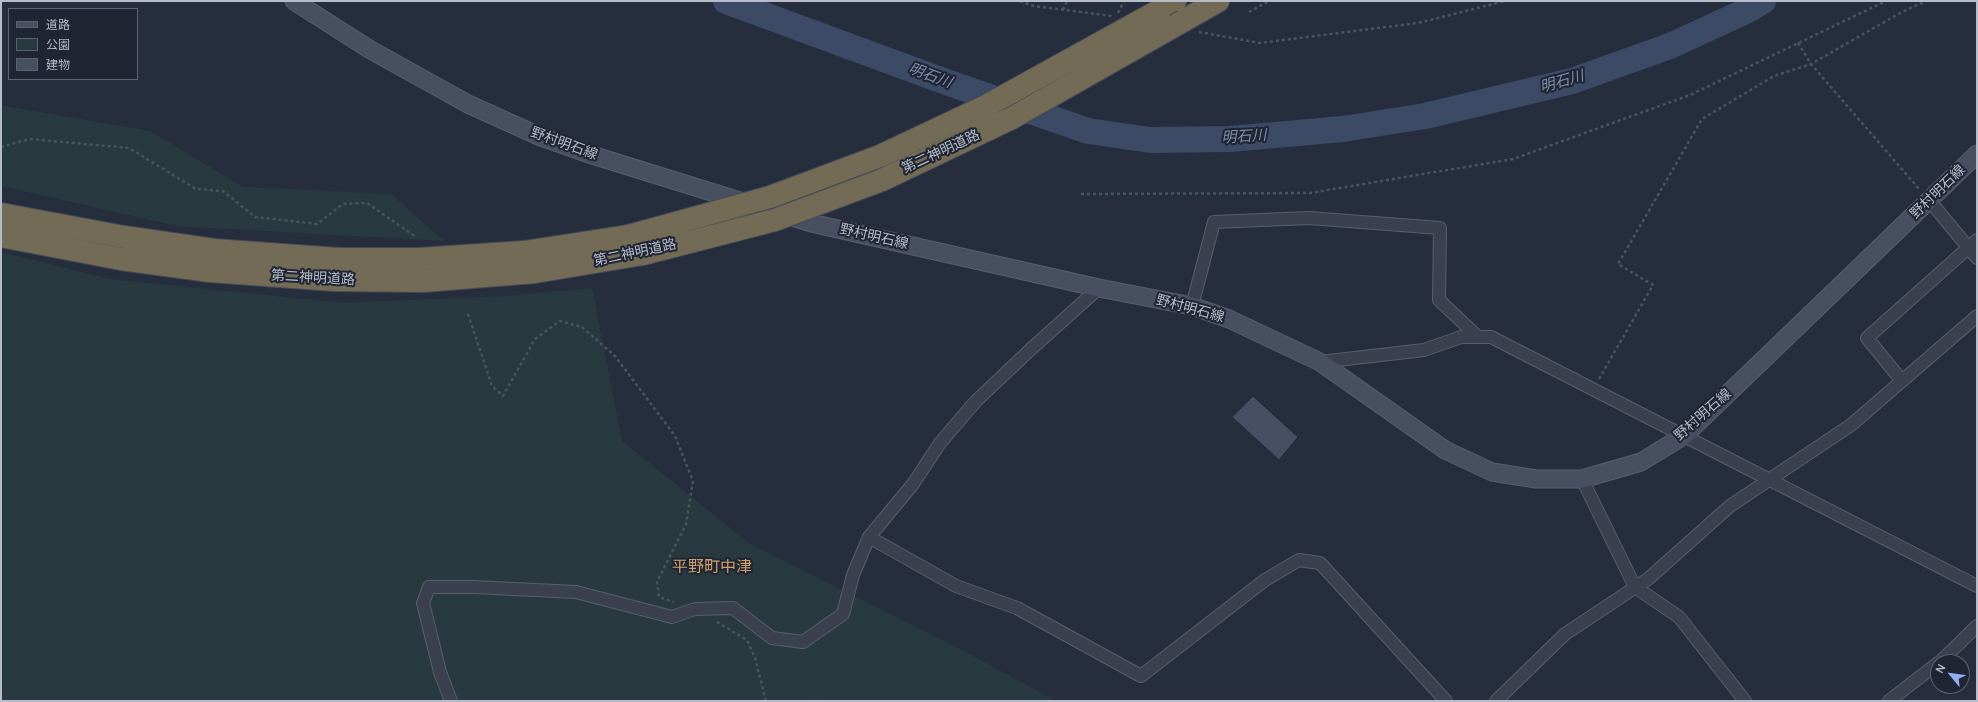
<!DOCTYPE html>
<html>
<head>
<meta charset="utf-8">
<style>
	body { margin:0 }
	#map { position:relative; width:1978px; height:702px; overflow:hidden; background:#262e3e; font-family:Manrope,"Noto Sans JP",sans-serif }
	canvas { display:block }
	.frame { position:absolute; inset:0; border:2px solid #b6bcc9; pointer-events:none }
	.legend { position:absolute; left:8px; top:8px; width:130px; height:72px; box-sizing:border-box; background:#1f2533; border:1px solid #5b616f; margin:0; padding:5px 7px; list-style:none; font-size:12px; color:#b6bcc9 }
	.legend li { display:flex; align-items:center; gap:8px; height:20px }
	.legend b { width:20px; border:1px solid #5b616f }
	.north { position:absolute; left:1930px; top:654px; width:40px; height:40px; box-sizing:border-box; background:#1f2533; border:1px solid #5b616f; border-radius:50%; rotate:299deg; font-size:11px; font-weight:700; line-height:16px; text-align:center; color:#b6bcc9 }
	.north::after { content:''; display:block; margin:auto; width:14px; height:18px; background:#91aef3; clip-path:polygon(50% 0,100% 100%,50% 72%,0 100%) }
</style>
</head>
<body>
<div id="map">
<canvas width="1978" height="702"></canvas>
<div class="frame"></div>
<ul class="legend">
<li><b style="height:5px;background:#484f61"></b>道路</li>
<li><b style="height:11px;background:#283a3f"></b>公園</li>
<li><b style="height:11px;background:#475062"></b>建物</li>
</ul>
<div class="north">N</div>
</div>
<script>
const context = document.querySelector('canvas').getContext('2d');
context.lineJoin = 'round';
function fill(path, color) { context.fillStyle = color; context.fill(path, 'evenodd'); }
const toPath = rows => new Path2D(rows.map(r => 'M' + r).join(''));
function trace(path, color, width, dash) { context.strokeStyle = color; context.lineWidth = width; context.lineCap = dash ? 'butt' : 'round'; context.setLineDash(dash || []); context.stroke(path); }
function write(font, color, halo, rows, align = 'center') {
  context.font = font + ' Manrope,"Noto Sans JP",sans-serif'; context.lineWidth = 4; context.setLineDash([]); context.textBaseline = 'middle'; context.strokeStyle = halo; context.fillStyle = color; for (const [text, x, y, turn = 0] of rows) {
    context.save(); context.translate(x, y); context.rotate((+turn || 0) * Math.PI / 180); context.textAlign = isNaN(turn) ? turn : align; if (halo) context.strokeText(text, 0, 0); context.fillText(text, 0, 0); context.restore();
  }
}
fill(toPath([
	[1,104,4,106,150,131,243,187,391,194,444,241,177,226,1,186],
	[1,252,109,279,343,303,507,296,592,288,622,441,750,544,954,646,1057,701,1,701]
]), '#283a3f');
trace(toPath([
	[726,1,949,83,1088,131,1150,140,1230,139,1343,129,1425,116,1572,81,1670,46,1746,11,1763,1]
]), '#3c4a66', 26);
const building = toPath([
	[1253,396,1298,437,1279,460,1232,417,1253,396]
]);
fill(building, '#475062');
trace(building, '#212735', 1);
const street = toPath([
	[1929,200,1977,258],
	[1192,306,1214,222,1309,218,1440,228,1439,300,1478,337],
	[1320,362,1424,350,1461,337,1491,337,1977,586],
	[1902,381,1867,338,1977,240],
	[1582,479,1635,587,1679,617,1745,701],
	[869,537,956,586,1017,608,1141,676,1265,580,1299,560,1320,563,1446,701],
	[1940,662,1977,626],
	[451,701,440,672,423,603,429,587,473,587,576,592,672,617,695,609,733,608,772,638,803,642,843,614,853,575,869,537,913,484,940,443,976,401,1031,349,1099,288],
	[1496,701,1565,634,1648,579,1730,506,1851,425,1977,316],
	[1889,701,1938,663]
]);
const secondary = toPath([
	[294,1,369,49,468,104,541,137,592,155,811,223,1099,288,1192,306,1229,319,1320,362,1445,450,1492,472,1536,479,1582,479,1641,462,1685,435,1977,154]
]);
const highway = toPath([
	[1160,10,1175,1],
	[1183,21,1218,1],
	[1,214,124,237,214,250,338,259,419,259,524,252,628,236],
	[1,236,121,259,210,271,334,280,423,281,535,272,643,254]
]);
trace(street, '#585e6c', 14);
trace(secondary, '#585e6c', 19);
trace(highway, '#454b59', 24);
trace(toPath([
	[1020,1,1034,6,1112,16],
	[1063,10,1067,1],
	[1249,12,1269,1],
	[1118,13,1124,1],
	[1199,32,1260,43,1418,23,1505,1],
	[1798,43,1811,64,1919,189],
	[1,147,30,139,129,148,196,189,223,191,255,217,317,224,343,204,367,203,416,237],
	[1081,194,1310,193,1513,159,1690,95,1886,1],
	[468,314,492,386,503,396,535,339,560,321,582,327,615,356,675,436,693,481,686,524,657,582,659,597,674,602],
	[1599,379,1653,285,1618,264,1702,119,1774,76,1811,64,1900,13,1926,1],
	[717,622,747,640,755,658,766,701],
	[815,701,819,701]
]), '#46575c', 2.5, [3, 3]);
trace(street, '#3a404e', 12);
trace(secondary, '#484f61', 17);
trace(highway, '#746b57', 22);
const highwayBridge = toPath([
	[628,236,770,197,880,156,988,105,1160,10],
	[643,254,775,220,882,180,1012,118,1183,21]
]);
trace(highwayBridge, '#454b59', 24, []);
trace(highwayBridge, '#746b57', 22);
write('14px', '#b6bcc9', '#1f2533', [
	["野村明石線",564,144,20],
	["第二神明道路",941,152,-25],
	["野村明石線",1938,192,-44],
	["野村明石線",874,237,13],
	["第二神明道路",635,253,-12],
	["第二神明道路",313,278,3],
	["野村明石線",1190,309,15],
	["野村明石線",1703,415,-41]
]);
write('italic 15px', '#7f8faf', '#1f2533', [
	["明石川",930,76,20],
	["明石川",1562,82,-16],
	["明石川",1244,137,-4]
]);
write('16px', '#d0a06a', '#1f2533', [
	["平野町中津",712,568]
]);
</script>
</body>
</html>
